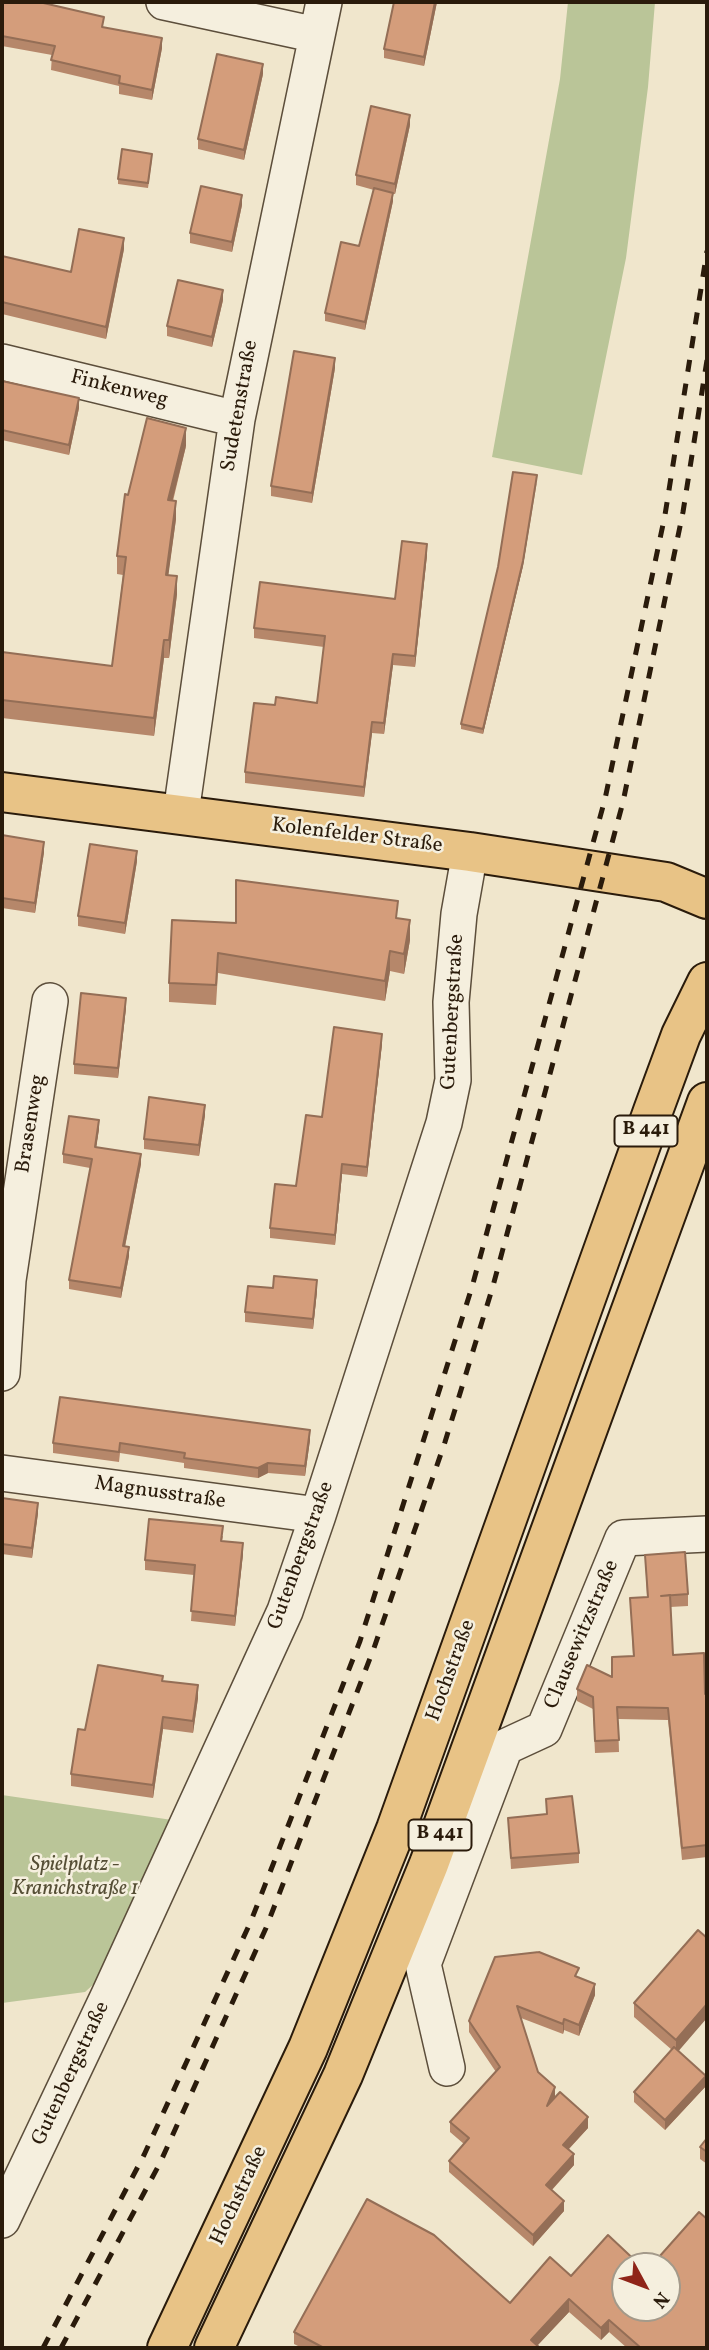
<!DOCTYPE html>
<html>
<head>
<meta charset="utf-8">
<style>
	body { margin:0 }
	#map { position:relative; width:709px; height:2350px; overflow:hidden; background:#f0e6cc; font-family:Vollkorn,serif }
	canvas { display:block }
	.frame { position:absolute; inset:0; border:4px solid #2a1b0b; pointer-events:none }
	.north { position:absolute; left:611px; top:2252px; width:70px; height:70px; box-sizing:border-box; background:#f5efde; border:2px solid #a49a8a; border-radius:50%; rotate:131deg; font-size:19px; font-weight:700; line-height:28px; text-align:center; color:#2a1b0b }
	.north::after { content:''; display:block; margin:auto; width:24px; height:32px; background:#8f2418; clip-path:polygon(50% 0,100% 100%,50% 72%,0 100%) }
</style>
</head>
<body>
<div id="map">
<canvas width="709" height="2350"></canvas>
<div class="frame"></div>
<div class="north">N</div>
</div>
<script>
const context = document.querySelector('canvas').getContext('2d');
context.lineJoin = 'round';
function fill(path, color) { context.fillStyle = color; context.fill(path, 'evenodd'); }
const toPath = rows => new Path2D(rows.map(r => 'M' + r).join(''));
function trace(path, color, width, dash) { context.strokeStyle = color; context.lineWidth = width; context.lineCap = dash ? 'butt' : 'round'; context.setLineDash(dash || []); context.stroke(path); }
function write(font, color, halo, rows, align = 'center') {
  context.font = font + ' Vollkorn,serif'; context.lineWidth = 5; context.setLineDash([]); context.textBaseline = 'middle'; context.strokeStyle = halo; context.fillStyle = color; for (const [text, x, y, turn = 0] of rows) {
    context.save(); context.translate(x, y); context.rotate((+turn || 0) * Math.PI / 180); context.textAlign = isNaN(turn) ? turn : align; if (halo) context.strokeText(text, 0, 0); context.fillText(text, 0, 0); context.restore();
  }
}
fill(toPath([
	[568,2,655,2,648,87,626,258,582,475,492,457,560,79],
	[2,1795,179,1821,117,1963,85,1992,2,2003]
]), '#bac598');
const minor = toPath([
	[164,2,317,35],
	[2,362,237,419],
	[181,813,237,419,324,2],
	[2,1373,8,1280,50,1001],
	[2,1473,318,1515],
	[447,2068,423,1964,505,1747,544,1729,623,1538,707,1534],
	[2,2220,109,1995,285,1611,318,1515,444,1123,453,1080,451,1002,459,914,470,852]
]);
const major = toPath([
	[2,792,470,852,666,882,707,899],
	[167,2348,308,2048,396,1829,653,1111,681,1035,707,982],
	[214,2348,343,2075,429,1864,707,1102]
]);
trace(minor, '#5c4e3b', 38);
trace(major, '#2a1b0b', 42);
trace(minor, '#f5efde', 35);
trace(major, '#e8c386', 38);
trace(toPath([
	[43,2348,144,2155,251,1921,360,1641,472,1287,605,799,665,515,707,251],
	[61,2348,160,2163,266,1928,374,1648,445,1442,493,1286,623,802,683,512,707,360]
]), '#2a1b0b', 5, [12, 12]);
fill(toPath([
	[2,2,104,28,162,48,152,100,119,94,119,86,51,70,52,55,2,46],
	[394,2,437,2,424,66,384,58,384,49],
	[263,74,244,160,198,149,198,139],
	[410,125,395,194,393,194,393,201,365,330,325,321,325,313,359,246,374,190,356,185,356,175],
	[152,159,148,188,118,184,118,179],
	[242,205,232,252,190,243,190,233],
	[124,249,106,339,2,314,2,256,71,272],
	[223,300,212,347,167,336,167,326],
	[335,368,312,503,271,496,271,486],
	[2,381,79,408,69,455,2,440],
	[186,446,173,501,176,519,168,575,177,594,169,658,164,658,154,736,2,718,2,652,112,666,123,575,117,574,117,556],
	[537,481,523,566,483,734,461,729,461,724],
	[427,555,415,667,393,665,384,734,372,733,364,797,245,783,245,772,275,705,317,703,324,647,254,638,254,628,395,599],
	[2,835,44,852,35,913,2,908],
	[137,861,125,934,78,926,78,916],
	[398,918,410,940,404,974,390,971,385,1001,218,973,216,1005,169,1002,169,983,236,923],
	[126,1008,118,1078,74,1074,74,1064],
	[382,1044,367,1177,342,1174,335,1245,270,1238,270,1228,296,1186,322,1117],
	[205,1115,199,1156,144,1149,144,1139],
	[99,1129,96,1147,141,1164,125,1247,129,1256,121,1298,69,1289,69,1280,90,1168,63,1163,63,1154],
	[273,1288,317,1291,313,1329,245,1322,245,1312],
	[310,1440,305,1476,268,1473,258,1478,184,1468,184,1463,120,1453,119,1462,53,1453,53,1443],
	[2,1498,38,1513,32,1558,2,1554],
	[223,1536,222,1541,243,1554,235,1626,191,1621,194,1575,145,1570,145,1560],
	[645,1555,688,1594,688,1606,670,1607,673,1655,705,1694,707,1694,707,1857,682,1860,668,1720,618,1719,619,1752,595,1753,593,1709,577,1701,577,1689,612,1677,633,1656,630,1598,647,1597],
	[163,1681,198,1698,193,1733,163,1729,153,1798,71,1786,71,1774,85,1730],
	[546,1799,579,1853,579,1863,511,1869,508,1818,546,1814],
	[698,1930,679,2051,706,2086,665,2130,634,2102,634,2092,672,2050,634,2017,634,2003],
	[579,1978,595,1995,579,2036,564,2030,563,2034,521,2018,538,2072,555,2098,588,2128,569,2149,574,2165,552,2190,564,2211,533,2246,449,2172,449,2161,464,2144,450,2132,450,2122,496,2072,469,2032,469,2021],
	[707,2138,707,2164,700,2159,700,2147],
	[571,2276,707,2348,627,2348,609,2332,601,2340,569,2312,537,2346,540,2348,302,2348,294,2344,294,2332,510,2303]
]), '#b6876a');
fill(toPath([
	[435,2,437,2,424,66,424,57],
	[162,38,162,48,152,100,152,90],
	[263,64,263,74,244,160,244,150],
	[410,115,410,125,395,194,395,184],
	[393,193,393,201,365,330,365,322],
	[242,195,242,205,232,252,232,242],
	[124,238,124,249,106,339,106,327],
	[223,290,223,300,212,347,212,337],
	[335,358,335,368,312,503,312,493],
	[79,398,79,408,69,455,69,445],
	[186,428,186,446,168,518,168,500],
	[537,475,523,566,483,734,483,729],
	[176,501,176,519,166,593,166,575],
	[427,544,427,555,415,667,415,656],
	[177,576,177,594,169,658,169,640],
	[164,640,164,658,154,736,154,718],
	[393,654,393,665,384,734,384,723],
	[372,722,372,733,364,797,364,787],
	[44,842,44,852,35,913,35,903],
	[137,851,137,861,125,934,125,923],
	[410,920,410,940,404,974,404,954],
	[390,951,390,971,385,1001,385,981],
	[126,998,126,1008,118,1078,118,1068],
	[382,1034,382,1044,367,1177,367,1167],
	[205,1105,205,1115,199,1156,199,1145],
	[99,1120,99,1129,95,1156,95,1147],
	[141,1154,141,1164,123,1256,123,1246],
	[342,1164,342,1174,335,1245,335,1235],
	[129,1247,129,1256,121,1298,121,1288],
	[317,1280,317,1291,313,1329,313,1319],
	[310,1430,310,1440,305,1476,305,1466],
	[268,1463,268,1473,258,1478,258,1468],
	[38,1503,38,1513,32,1558,32,1548],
	[243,1543,243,1554,235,1626,235,1616],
	[198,1685,198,1698,193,1733,193,1721],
	[163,1717,163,1729,153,1798,153,1785],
	[595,1984,595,1995,579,2036,579,2025],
	[707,2004,707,2018,676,2054,676,2040],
	[564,2019,564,2030,563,2034,563,2024],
	[706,2076,706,2086,665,2130,665,2120],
	[555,2087,555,2098,547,2106],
	[588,2117,588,2128,563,2155,563,2145],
	[574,2154,574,2165,546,2196,546,2185],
	[564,2201,564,2211,533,2246,533,2235],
	[569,2299,569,2312,535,2348,531,2340],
	[609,2320,609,2332,601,2340,601,2328]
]), '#946e56');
const building = toPath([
	[2,2,39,2,104,17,102,27,162,38,152,90,119,83,120,76,51,60,55,46,2,36,2,2],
	[394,2,435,2,424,57,384,49,394,2],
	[217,54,263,64,244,150,198,139,217,54],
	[371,106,410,115,395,184,356,175,371,106],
	[122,149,152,154,148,183,118,179,122,149],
	[201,186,242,195,232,242,190,233,201,186],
	[374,188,393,193,365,322,325,313,341,242,359,246,374,188],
	[79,229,124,238,106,327,2,302,2,256,71,272,79,229],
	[178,280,223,290,212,337,167,326,178,280],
	[294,351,335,358,312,493,271,486,294,351],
	[2,381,79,398,69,445,2,430,2,381],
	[147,418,186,428,168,500,176,501,166,575,177,576,169,640,164,640,154,718,2,700,2,652,112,666,126,557,117,556,125,494,128,495,147,418],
	[513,472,537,475,523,561,483,729,461,724,498,567,513,472],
	[402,541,427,544,415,656,393,654,384,723,372,722,364,787,245,772,254,703,275,705,276,697,317,703,325,636,254,628,260,582,395,599,402,541],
	[2,835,44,842,35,903,2,898,2,835],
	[90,844,137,851,125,923,78,916,90,844],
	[236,880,398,901,396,918,410,920,404,954,390,951,385,981,218,953,216,985,169,983,172,920,236,923,236,880],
	[81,993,126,998,118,1068,74,1064,81,993],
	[334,1027,382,1034,367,1167,342,1164,335,1235,270,1228,275,1184,296,1186,306,1115,322,1117,334,1027],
	[149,1097,205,1105,199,1145,144,1139,149,1097],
	[69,1116,99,1120,95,1147,141,1154,123,1246,129,1247,121,1288,69,1280,92,1159,63,1154,69,1116],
	[274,1276,317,1280,313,1319,245,1312,248,1286,273,1288,274,1276],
	[60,1397,310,1430,305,1466,268,1463,258,1468,184,1458,185,1453,120,1443,119,1452,53,1443,60,1397],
	[2,1498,38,1503,32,1548,2,1544,2,1498],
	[149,1519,223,1526,221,1541,243,1543,235,1616,191,1611,195,1565,145,1560,149,1519],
	[685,1552,688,1594,661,1596,670,1595,673,1655,704,1653,705,1694,707,1694,707,1845,682,1848,668,1708,617,1707,619,1740,595,1741,593,1697,577,1689,587,1665,612,1677,612,1657,634,1656,630,1598,648,1597,645,1555,685,1552],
	[98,1665,163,1676,162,1681,198,1685,193,1721,163,1717,153,1785,71,1774,78,1729,85,1730,98,1665],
	[572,1796,579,1853,511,1858,508,1818,547,1814,546,1799,572,1796],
	[698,1930,707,1938,707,2004,676,2040,634,2003,698,1930],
	[539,1952,579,1968,575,1976,595,1984,579,2025,564,2019,563,2024,517,2006,538,2072,555,2087,547,2106,560,2092,588,2117,563,2145,574,2154,546,2185,564,2201,533,2235,449,2161,469,2138,450,2122,500,2067,469,2021,495,1957,539,1952],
	[674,2047,706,2076,665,2120,634,2092,674,2047],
	[707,2138,707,2152,700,2147,707,2138],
	[367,2199,434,2235,510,2303,550,2257,571,2276,608,2235,641,2266,625,2266,625,2308,667,2308,667,2266,651,2266,699,2212,707,2219,707,2348,641,2348,609,2320,601,2328,569,2299,531,2340,540,2348,324,2348,294,2332,367,2199]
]);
fill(building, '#d49d7b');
trace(building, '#946e56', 2);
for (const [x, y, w] of [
	[646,1131,63],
	[440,1835,63]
]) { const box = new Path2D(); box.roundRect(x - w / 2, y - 15.5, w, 31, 5); context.fillStyle = '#f5efde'; context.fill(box); trace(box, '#2a1b0b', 2); }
write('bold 19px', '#2a1b0b', null, [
	["B 441",646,1131],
	["B 441",440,1835]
]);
write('21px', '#2a1b0b', '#f5efde', [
	["Finkenweg",119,390,14],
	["Sudetenstraße",241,406,-80],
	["Kolenfelder Straße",357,837,7],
	["Gutenbergstraße",454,1012,-87],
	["Brasenweg",32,1124,-81],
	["Magnusstraße",160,1494,8],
	["Gutenbergstraße",302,1556,-70],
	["Clausewitzstraße",583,1635,-67],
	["Hochstraße",452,1671,-70],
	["Gutenbergstraße",72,2074,-65],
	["Hochstraße",240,2196,-65]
]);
write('italic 21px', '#554e35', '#f5efde', [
	["Spielplatz -",75,1866],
	["Kranichstraße 1",75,1890]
]);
</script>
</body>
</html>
